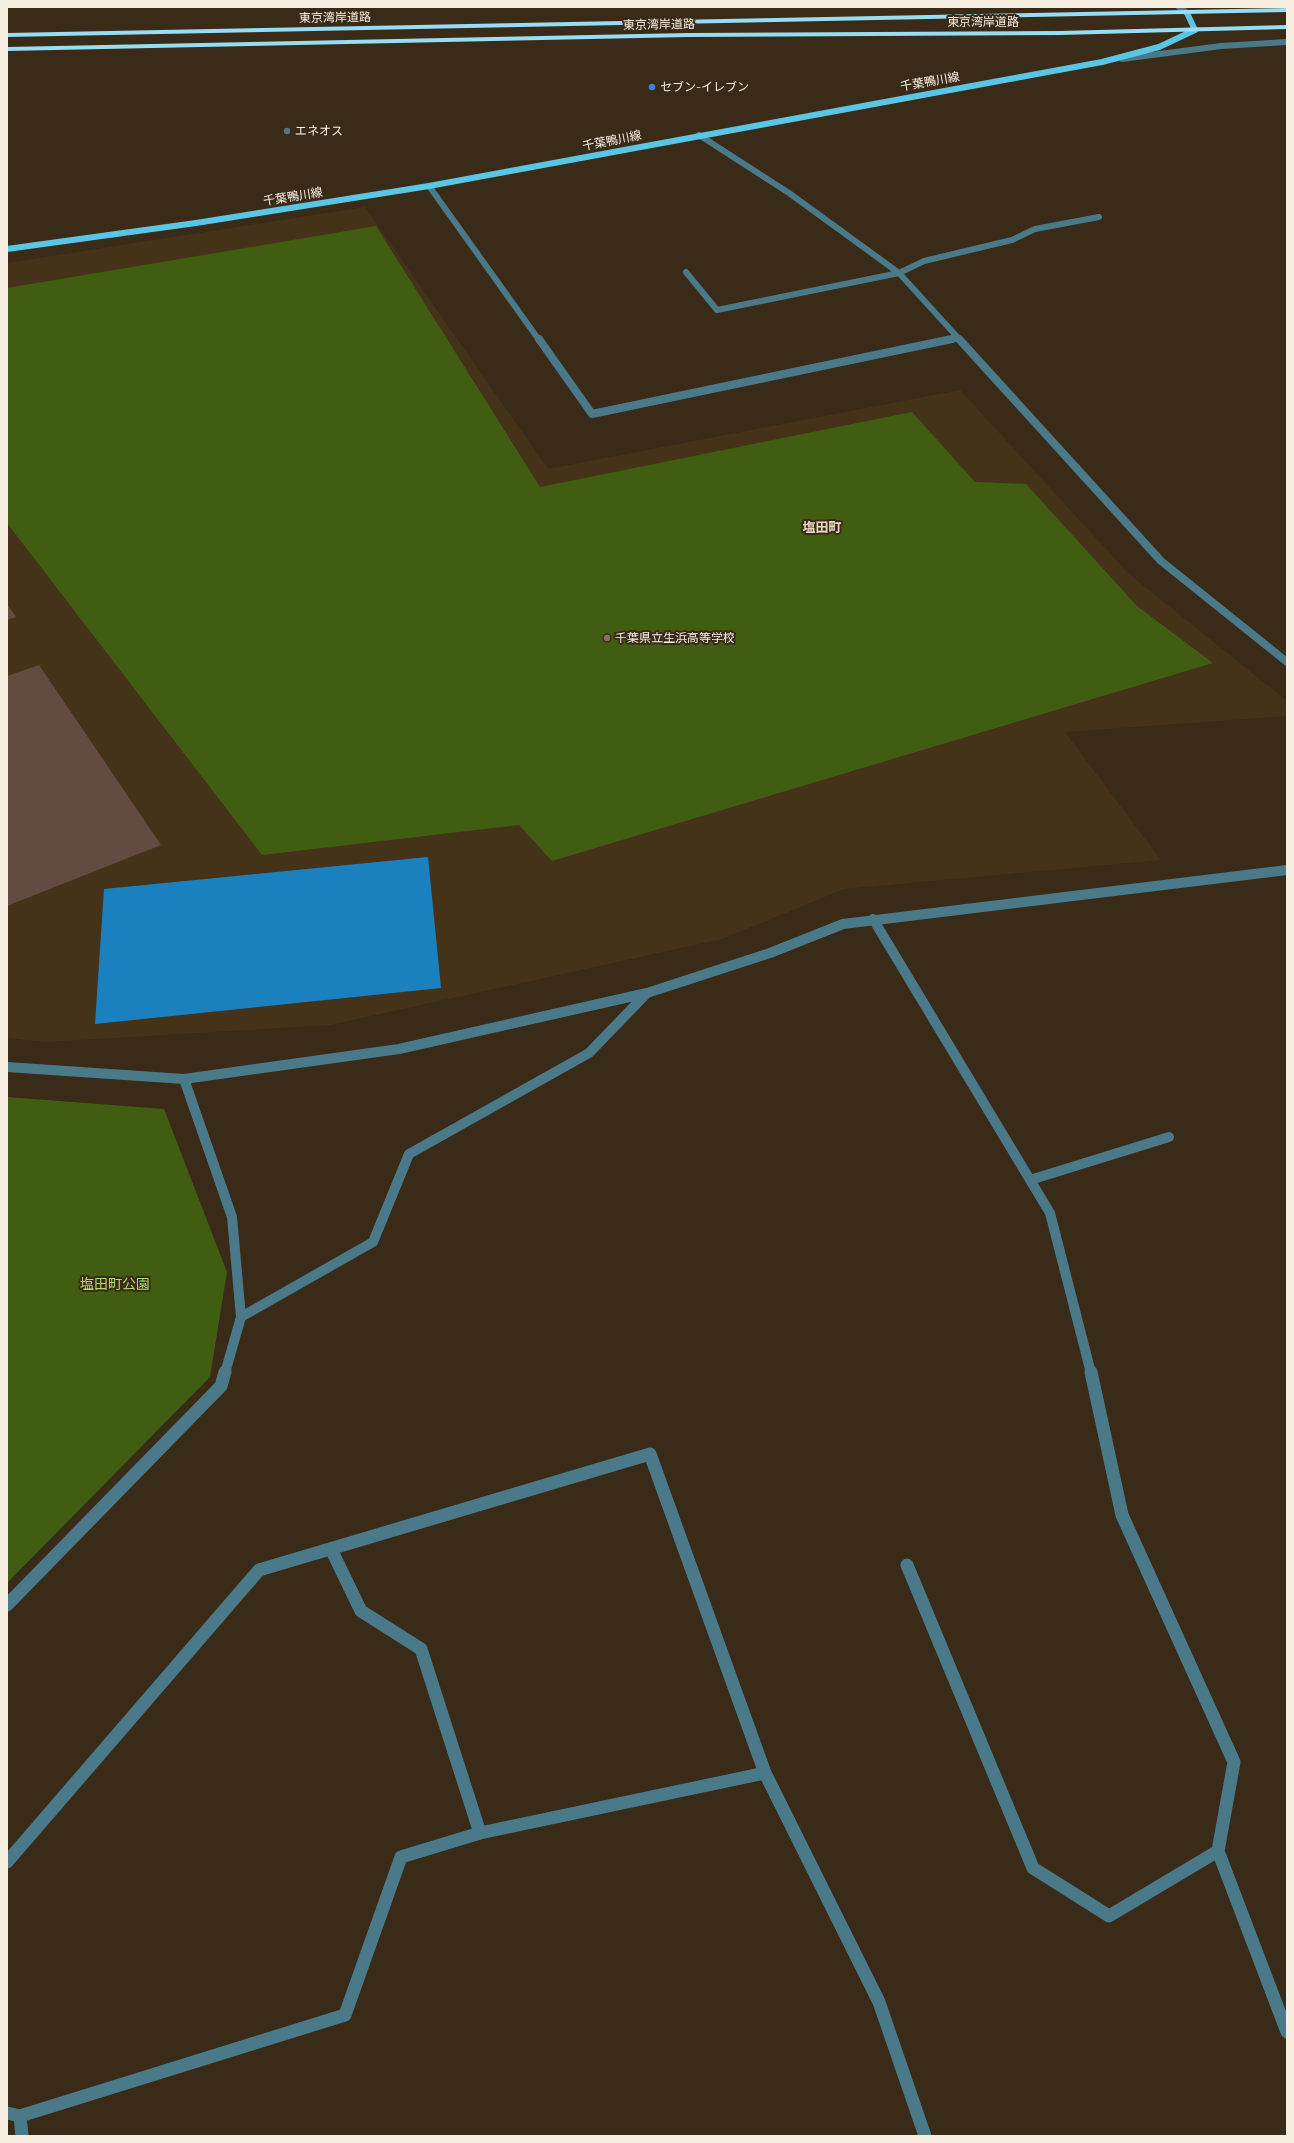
<!DOCTYPE html>
<html>
<head>
<meta charset="utf-8">
<style>
	body { margin:0 }
	#map { position:relative; width:1294px; height:2143px; overflow:hidden; background:#392b18; font-family:Raleway,sans-serif }
	canvas { display:block }
	.frame { position:absolute; inset:0; border:8px solid #f8efe3; pointer-events:none }
</style>
</head>
<body>
<div id="map">
<canvas width="1294" height="2143"></canvas>
<div class="frame"></div>
</div>
<script>
const context = document.querySelector('canvas').getContext('2d');
context.lineJoin = 'round';
function fill(path, color) { context.fillStyle = color; context.fill(path, 'evenodd'); }
const toPath = rows => new Path2D(rows.map(r => 'M' + r).join(''));
function trace(path, color, width, dash) { context.strokeStyle = color; context.lineWidth = width; context.lineCap = dash ? 'butt' : 'round'; context.setLineDash(dash || []); context.stroke(path); }
function write(font, color, halo, rows, align = 'center') {
  context.font = font + ' Raleway,"Noto Sans JP",sans-serif'; context.lineWidth = 4; context.setLineDash([]); context.textBaseline = 'middle'; context.strokeStyle = halo; context.fillStyle = color; for (const [text, x, y, turn = 0] of rows) {
    context.save(); context.translate(x, y); context.rotate((+turn || 0) * Math.PI / 180); context.textAlign = isNaN(turn) ? turn : align; if (halo) context.strokeText(text, 0, 0); context.fillText(text, 0, 0); context.restore();
  }
}
fill(toPath([
	[365,207,548,469,960,390,1129,574,1287,701,1287,716,1065,732,1161,860,844,889,722,939,330,1025,47,1042,7,1038,7,263]
]), '#443319');
fill(toPath([
	[376,226,540,487,912,412,975,482,1026,484,1137,606,1213,663,552,861,519,825,262,855,7,523,7,288],
	[7,1097,164,1109,227,1272,210,1377,7,1583]
]), '#415d12');
fill(toPath([
	[428,857,441,988,95,1024,104,889]
]), '#1a81be');
fill(toPath([
	[7,604,16,617,7,620],
	[39,665,161,845,7,906,7,676]
]), '#634b41');
trace(toPath([
	[1179,7,1187,13],
	[1122,59,1221,46,1287,42],
	[699,135,789,193,899,273,960,340],
	[429,186,539,340],
	[686,272,717,310,899,273,924,261,1012,240,1035,229,1099,217],
	[947,340,958,338]
]), '#4a7a8a', 6);
trace(toPath([
	[539,339,592,414,952,339],
	[959,339,1161,561,1287,662]
]), '#4a7a8a', 8);
trace(toPath([
	[873,919,1050,1213,1091,1373],
	[7,1067,184,1079,399,1049,647,993,770,953,843,924,1287,870],
	[184,1079,232,1217,241,1317,225,1373],
	[1030,1180,1169,1137],
	[241,1317,373,1242,409,1154,589,1053,647,993]
]), '#4a7a8a', 10);
trace(toPath([
	[331,1549,361,1611,421,1649,480,1833],
	[907,1565,1033,1868,1109,1916,1218,1851,1234,1762,1122,1515,1091,1372],
	[7,1605,221,1386,225,1372],
	[765,1773,879,2002,925,2136],
	[1218,1851,1287,2032],
	[7,1862,259,1570,650,1454,765,1773,480,1833,401,1857,345,2015,20,2116,7,2113],
	[20,2116,22,2136]
]), '#4a7a8a', 13);
trace(toPath([
	[7,249,196,223,429,186,1102,62,1159,47,1195,30,1187,13]
]), '#59c6e6', 6);
fill(toPath([
	[1287,8,1287,12,7,37,7,33,1287,8],
	[1287,25,1287,29,1060,35,688,37,7,51,7,47,688,33,1060,31,1287,25]
]), '#97ddf4');
for (const [x, y, r, color] of [
	[652,87,4,"#3f7fe0"],
	[287,131,4,"#5c6f8a"],
	[607,638,4,"#8d6e63"]
]) { const dot = new Path2D(); dot.arc(x, y, r, 0, 2 * Math.PI); context.fillStyle = color; context.fill(dot); trace(dot, '#392b18', 1.5); }
write('12px', '#f8efe3', '#392b18', [
	["東京湾岸道路",335,18,-1],
	["東京湾岸道路",983,22],
	["東京湾岸道路",659,25,-1],
	["千葉鴨川線",930,82,-10],
	["千葉鴨川線",612,141,-11],
	["千葉鴨川線",293,197,-9]
]);
write('12px', '#f8efe3', '#392b18', [
	["セブン-イレブン",660,87],
	["エネオス",295,131],
	["千葉県立生浜高等学校",615,638]
], 'left');
write('bold 13px', '#e9d8c0', '#392b18', [
	["塩田町",822,528]
]);
write('14px', '#acdd66', '#392b18', [
	["塩田町公園",115,1285]
]);
</script>
</body>
</html>
